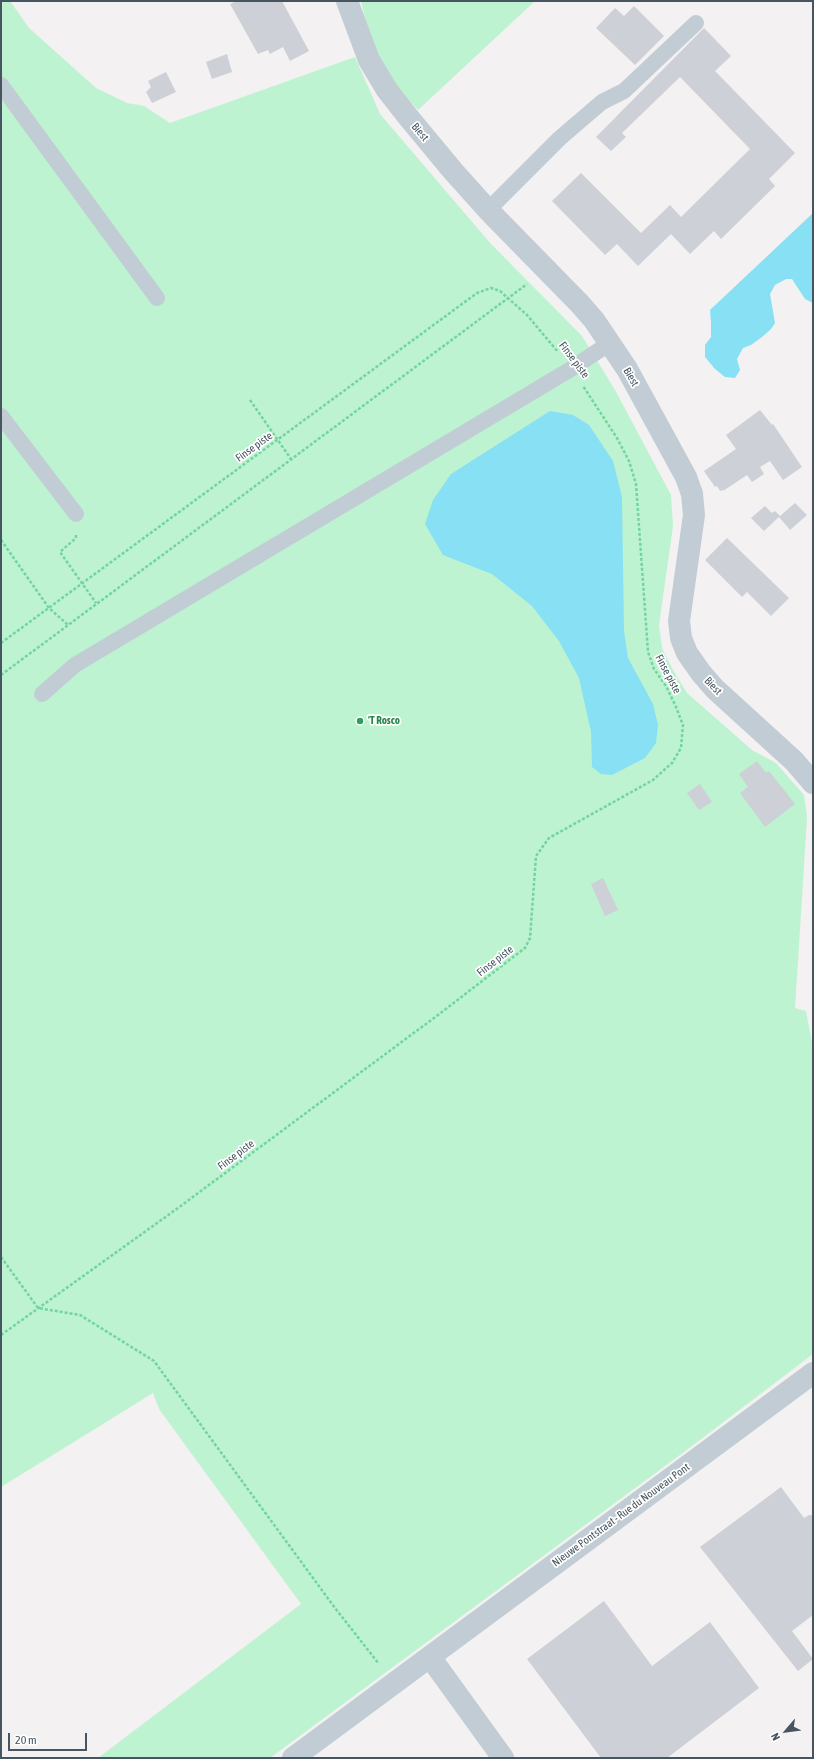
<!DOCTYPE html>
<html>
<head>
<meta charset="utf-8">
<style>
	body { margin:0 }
	#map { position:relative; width:814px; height:1759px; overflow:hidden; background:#f3f1f1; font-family:"Asap Condensed",sans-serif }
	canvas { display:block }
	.frame { position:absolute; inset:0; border:2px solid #475560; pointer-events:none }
	.north { position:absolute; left:766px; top:1711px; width:40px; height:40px; -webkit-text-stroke:3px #fff; paint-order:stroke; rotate:242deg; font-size:11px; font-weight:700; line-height:16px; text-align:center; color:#475560 }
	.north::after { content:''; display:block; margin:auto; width:14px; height:18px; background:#475560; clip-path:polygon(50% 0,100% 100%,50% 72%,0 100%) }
	.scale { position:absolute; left:8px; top:1733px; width:79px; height:18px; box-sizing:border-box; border:2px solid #475560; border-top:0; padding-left:5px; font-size:12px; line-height:14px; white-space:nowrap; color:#475560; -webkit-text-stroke:3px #fff; paint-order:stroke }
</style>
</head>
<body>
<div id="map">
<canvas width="814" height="1759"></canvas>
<div class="frame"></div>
<div class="north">N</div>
<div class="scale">20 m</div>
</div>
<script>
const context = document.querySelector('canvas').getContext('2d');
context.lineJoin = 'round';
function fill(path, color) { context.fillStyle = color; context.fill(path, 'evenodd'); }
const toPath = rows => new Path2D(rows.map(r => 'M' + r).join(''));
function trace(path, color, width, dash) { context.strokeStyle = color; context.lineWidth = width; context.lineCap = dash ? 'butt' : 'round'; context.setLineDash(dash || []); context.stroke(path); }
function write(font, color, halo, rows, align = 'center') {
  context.font = font + ' "Asap Condensed",sans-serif'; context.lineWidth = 3.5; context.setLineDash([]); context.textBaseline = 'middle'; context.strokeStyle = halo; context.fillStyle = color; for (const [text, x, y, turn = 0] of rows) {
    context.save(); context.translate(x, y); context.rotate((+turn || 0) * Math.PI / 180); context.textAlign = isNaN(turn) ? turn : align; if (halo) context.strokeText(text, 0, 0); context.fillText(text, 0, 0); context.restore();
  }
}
fill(toPath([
	[1,1,10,1,29,28,96,88,127,103,144,106,170,123,355,57,380,114,491,244,582,336,615,390,671,495,673,526,659,625,662,648,673,670,687,693,752,750,776,763,804,795,807,817,795,1008,806,1011,813,1048,813,1354,692,1446,270,1758,98,1758,301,1604,159,1409,153,1393,1,1487],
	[361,1,535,1,418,110,383,73,365,18]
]), '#bdf3d0');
fill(toPath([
	[813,213,813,303,805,299,792,279,786,279,775,285,770,294,775,323,771,329,762,337,751,345,743,348,737,359,740,370,735,378,725,377,715,369,705,357,705,345,711,337,711,323,710,310],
	[550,411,573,415,589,425,613,461,622,497,624,631,628,658,653,704,658,725,656,743,645,758,612,775,601,774,592,767,591,732,579,678,559,641,532,606,492,574,443,555,425,524,433,500,451,474]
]), '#87e0f3');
fill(toPath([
	[237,1,282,1,309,51,290,61,283,47,270,54,268,50,258,54,230,4],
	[634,6,664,36,635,65,596,28,615,8,624,16],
	[704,28,731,56,715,71,795,153,769,179,775,186,721,239,714,231,690,254,671,234,638,266,617,244,605,255,552,201,581,173,641,233,670,205,681,217,750,149,680,77,622,133,626,137,611,151,596,137],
	[227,54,232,72,212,79,206,62],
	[166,72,176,92,152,103,146,92,151,87,148,81],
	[760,410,772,425,773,424,802,467,783,480,770,461,760,467,764,474,752,482,747,475,723,491,723,490,720,491,717,486,715,487,704,471,736,449,726,435],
	[795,503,807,515,790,530,779,517],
	[765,506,772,513,775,511,780,516,764,531,751,518],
	[727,538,789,598,771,616,747,592,742,597,705,560],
	[757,761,766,773,769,771,795,804,765,827,740,793,748,787,739,774],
	[700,784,712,802,699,810,687,793],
	[603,878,618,910,605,916,591,884],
	[781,1487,804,1518,809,1515,813,1515,813,1615,792,1631,813,1659,798,1671,700,1547],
	[604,1601,652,1666,710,1622,759,1688,667,1758,601,1758,527,1659]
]), '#cdd0d6');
trace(toPath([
	[250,400,291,459],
	[76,535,76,538,60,552,96,603],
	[1,540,49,608,68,625],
	[1,643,477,293,491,288,500,291,527,315,558,352],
	[1,675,527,284],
	[1,1257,38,1308,80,1315,154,1361,335,1608,379,1664],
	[1,1335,178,1208,438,1015,525,948,530,938,536,856,549,838,653,780,672,763,681,748,683,725,676,707,666,686,654,669,648,652,636,484,629,461,617,438,583,386]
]), '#72d4a1', 2.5, [3, 2]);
trace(toPath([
	[1,85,157,298],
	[488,210,560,138,602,102,624,91,696,23],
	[1,416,76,514],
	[42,694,75,665,571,369,610,343]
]), '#c1ccd4', 16);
trace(toPath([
	[347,1,369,60,387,90,409,118,453,171,488,210,580,304,594,320,627,369,686,477,692,494,694,515,679,621,681,638,687,653,701,673,715,689,794,761,813,783],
	[430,1657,503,1758],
	[293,1758,813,1373]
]), '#c1ccd4', 22);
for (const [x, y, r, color] of [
	[360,721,4,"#2e9e5b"]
]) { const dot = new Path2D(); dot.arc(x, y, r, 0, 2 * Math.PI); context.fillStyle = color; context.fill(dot); trace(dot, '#fff', 1.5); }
write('11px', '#475560', '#fff', [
	["Biest",420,132,50],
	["Finse piste",574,360,53],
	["Biest",631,377,60],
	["Finse piste",254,447,-36],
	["Finse piste",668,674,62],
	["Biest",713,686,46],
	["Finse piste",495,961,-38],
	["Finse piste",236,1155,-37],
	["Nieuwe Pontstraat - Rue du Nouveau Pont",621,1515,-36]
]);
write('bold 11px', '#27864d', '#fff', [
	["'T Rosco",368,721]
], 'left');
</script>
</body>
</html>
